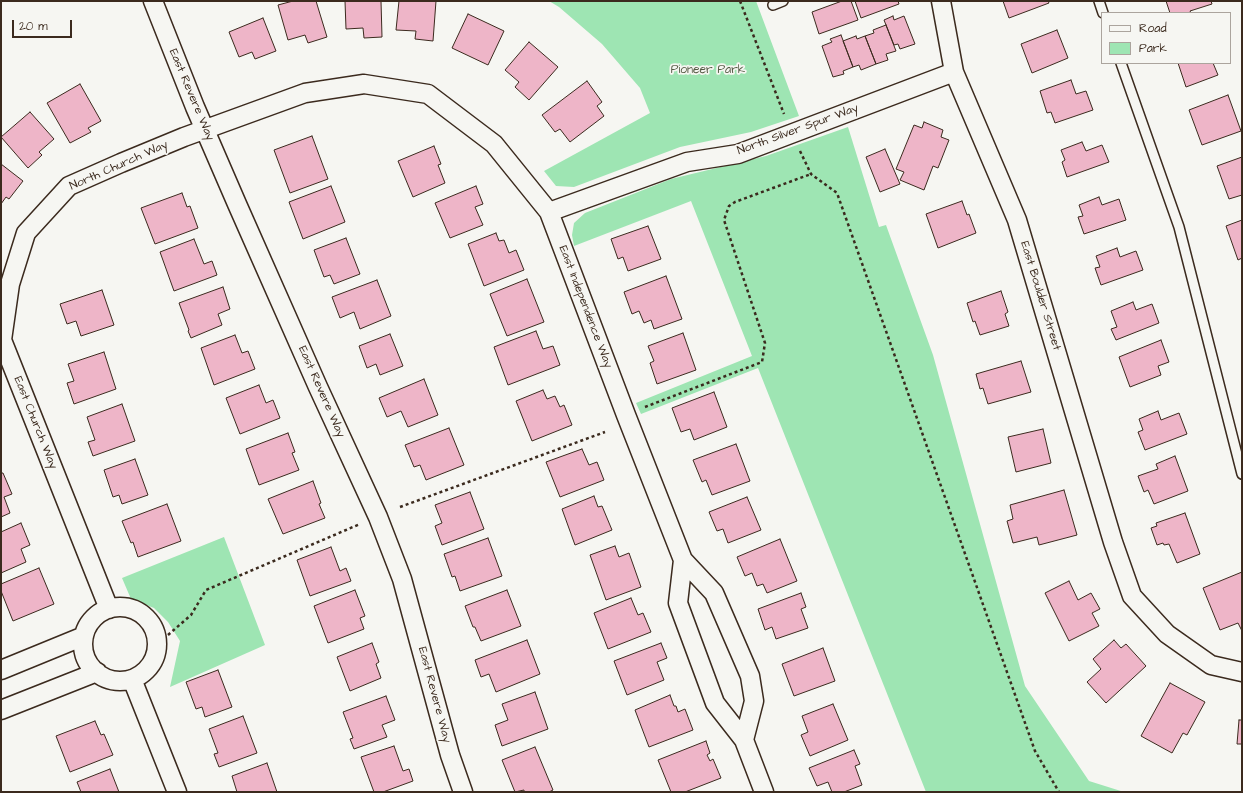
<!DOCTYPE html>
<html>
<head>
<meta charset="utf-8">
<style>
	body { margin:0 }
	#map { position:relative; width:1243px; height:793px; overflow:hidden; background:#f6f6f2; font-family:"Architects Daughter",sans-serif }
	canvas { display:block }
	.frame { position:absolute; inset:0; border:2px solid #3b2a1e; pointer-events:none }
	.legend { position:absolute; left:1101px; top:12px; width:130px; height:52px; box-sizing:border-box; background:#f6f6f2; border:1px solid #aba49d; margin:0; padding:5px 7px; list-style:none; font-size:12px; color:#3b2a1e }
	.legend li { display:flex; align-items:center; gap:8px; height:20px }
	.legend b { width:20px; border:1px solid #aba49d }
	.scale { position:absolute; left:12px; top:20px; width:60px; height:18px; box-sizing:border-box; border:2px solid #3b2a1e; border-top:0; padding-left:5px; font-size:12px; line-height:14px; white-space:nowrap; color:#3b2a1e; -webkit-text-stroke:3px #f6f6f2; paint-order:stroke }
</style>
</head>
<body>
<div id="map">
<canvas width="1243" height="793"></canvas>
<div class="frame"></div>
<ul class="legend">
<li><b style="height:5px;background:#f6f6f2"></b>Road</li>
<li><b style="height:11px;background:#9ee5b3"></b>Park</li>
</ul>
<div class="scale">20 m</div>
</div>
<script>
const context = document.querySelector('canvas').getContext('2d');
context.lineJoin = 'round';
function fill(path, color) { context.fillStyle = color; context.fill(path, 'evenodd'); }
const toPath = rows => new Path2D(rows.map(r => 'M' + r).join(''));
function trace(path, color, width, dash) { context.strokeStyle = color; context.lineWidth = width; context.lineCap = dash ? 'butt' : 'round'; context.setLineDash(dash || []); context.stroke(path); }
function write(font, color, halo, rows, align = 'center') {
  context.font = font + ' "Architects Daughter",sans-serif'; context.lineWidth = 3.5; context.setLineDash([]); context.textBaseline = 'middle'; context.strokeStyle = halo; context.fillStyle = color; for (const [text, x, y, turn = 0] of rows) {
    context.save(); context.translate(x, y); context.rotate((+turn || 0) * Math.PI / 180); context.textAlign = isNaN(turn) ? turn : align; if (halo) context.strokeText(text, 0, 0); context.fillText(text, 0, 0); context.restore();
  }
}
fill(toPath([
	[549,1,756,1,799,116,751,132,680,147,574,187,556,186,544,171,650,113,640,88,602,44,559,7],
	[848,127,879,227,886,225,933,355,1025,686,1089,781,1124,792,926,792,758,368,641,414,636,403,752,356,691,201,574,246,572,235,574,223,585,213,671,179,766,156],
	[224,537,265,645,170,687,180,641,168,622,154,608,131,599,122,578]
]), '#9ee5b3');
const building = toPath([
	[293,1,316,1,327,37,308,43,305,35,288,40,278,5,293,1],
	[345,1,381,1,382,37,364,38,363,28,346,29,345,1],
	[399,1,436,1,433,41,415,39,416,31,396,30,399,1],
	[842,1,851,1,858,20,819,34,812,12,842,1],
	[855,1,898,1,899,4,861,18,855,1],
	[1003,1,1048,1,1049,3,1009,18,1003,1],
	[1166,1,1211,1,1212,4,1190,11,1191,13,1170,13,1166,1],
	[468,14,504,31,488,65,452,48,468,14],
	[893,16,894,20,904,16,915,44,900,49,898,44,894,45,884,20,893,16],
	[263,18,276,51,255,59,252,52,239,57,229,32,263,18],
	[886,25,896,51,886,54,888,60,876,64,865,36,874,33,873,30,886,25],
	[1057,30,1068,58,1032,73,1021,44,1057,30],
	[841,35,853,67,843,71,844,74,833,77,822,46,832,42,830,39,841,35],
	[856,36,857,39,865,36,876,64,861,70,859,65,853,67,843,41,856,36],
	[529,42,558,67,529,100,515,87,519,82,505,70,529,42],
	[1178,63,1213,63,1218,75,1186,87,1178,63],
	[1071,80,1076,94,1086,91,1093,110,1055,123,1051,112,1047,113,1040,91,1071,80],
	[587,81,602,102,597,106,604,116,570,142,560,129,555,132,542,115,587,81],
	[80,84,101,121,88,128,91,132,70,143,47,103,80,84],
	[1228,95,1241,131,1202,145,1189,110,1228,95],
	[30,112,54,139,39,152,42,155,28,168,1,137,30,112],
	[924,122,943,130,941,137,949,140,938,168,933,166,924,190,900,180,904,172,896,169,914,125,922,128,924,122],
	[312,136,328,179,290,193,274,150,312,136],
	[1082,142,1086,151,1102,145,1109,162,1067,177,1062,162,1065,160,1061,150,1082,142],
	[434,146,441,164,438,165,445,183,413,197,398,161,434,146],
	[885,149,900,184,880,192,866,157,885,149],
	[1242,157,1242,195,1229,199,1217,166,1242,157],
	[1,164,23,181,9,199,6,197,1,204,1,164],
	[331,186,345,222,303,239,289,202,331,186],
	[476,186,483,204,475,207,483,225,450,238,435,203,476,186],
	[182,193,187,207,190,206,198,228,155,244,141,208,182,193],
	[1099,197,1102,205,1119,199,1126,220,1084,234,1078,217,1083,216,1079,205,1099,197],
	[962,201,967,215,969,214,976,233,938,248,926,214,962,201],
	[1242,220,1242,258,1238,260,1226,226,1242,220],
	[648,226,661,259,628,271,623,257,618,259,611,239,648,226],
	[496,233,499,241,504,240,509,253,516,250,524,270,484,286,468,244,496,233],
	[346,238,360,274,334,284,330,275,324,277,314,250,346,238],
	[194,239,204,264,212,261,217,275,174,291,160,252,194,239],
	[1117,248,1120,257,1136,251,1143,270,1101,285,1095,268,1100,267,1096,256,1117,248],
	[666,276,682,319,654,329,651,320,644,323,639,311,632,314,624,292,666,276],
	[527,279,544,322,507,336,490,294,527,279],
	[377,280,391,316,360,329,354,312,340,318,332,297,377,280],
	[223,287,230,309,218,314,222,325,191,338,188,331,189,330,179,303,223,287],
	[102,290,114,325,81,336,76,321,67,324,60,304,102,290],
	[1001,291,1008,312,1005,314,1009,326,980,335,975,321,973,322,967,303,1001,291],
	[1133,302,1136,310,1152,304,1159,323,1116,340,1111,329,1117,327,1111,311,1133,302],
	[536,331,543,349,553,346,560,365,508,385,494,347,536,331],
	[683,333,696,370,657,384,650,363,654,361,648,346,683,333],
	[390,334,403,366,380,375,376,364,367,368,359,346,390,334],
	[235,335,242,353,248,351,255,369,214,385,201,348,235,335],
	[1161,340,1169,362,1158,366,1161,375,1130,387,1119,357,1161,340],
	[104,352,116,389,74,404,67,383,74,381,68,364,104,352],
	[1021,361,1031,392,988,404,983,388,980,389,976,374,1021,361],
	[424,379,438,415,408,427,401,411,387,417,379,398,424,379],
	[259,385,266,403,273,400,280,418,240,434,226,398,259,385],
	[543,390,547,399,555,396,560,407,564,405,572,425,532,441,516,401,543,390],
	[714,392,727,427,694,440,690,429,681,432,672,408,714,392],
	[122,404,135,441,93,456,88,442,95,440,87,417,122,404],
	[1158,411,1161,420,1179,413,1187,434,1145,450,1138,432,1143,430,1139,419,1158,411],
	[449,428,464,465,426,480,420,465,414,467,405,445,449,428],
	[1043,429,1051,463,1016,472,1008,437,1043,429],
	[288,433,295,452,292,453,299,470,259,485,246,449,288,433],
	[736,444,750,481,712,495,706,480,702,482,693,460,736,444],
	[582,449,589,465,597,462,604,480,560,497,546,462,582,449],
	[1175,456,1188,491,1154,504,1148,490,1144,492,1138,476,1158,469,1156,464,1175,456],
	[135,459,148,495,122,504,119,495,113,497,104,470,135,459],
	[1,473,3,473,12,494,4,497,10,513,1,517,1,473],
	[313,481,321,503,319,504,325,518,283,534,268,499,313,481],
	[1064,490,1077,535,1039,545,1037,537,1013,543,1007,521,1013,519,1010,505,1064,490],
	[470,492,484,529,442,545,435,526,442,523,435,505,470,492],
	[594,496,598,507,602,506,612,530,575,545,562,509,594,496],
	[747,497,761,530,728,543,723,529,717,531,709,512,747,497],
	[167,504,181,541,138,557,133,542,131,543,122,521,167,504],
	[1185,513,1200,554,1177,563,1169,544,1164,545,1163,543,1157,545,1151,528,1157,526,1156,523,1185,513],
	[21,523,30,545,21,549,26,562,1,573,1,532,21,523],
	[488,538,502,576,460,591,455,576,452,577,444,554,488,538],
	[780,539,797,581,767,593,763,584,757,586,752,573,745,576,737,557,780,539],
	[615,546,619,557,629,553,641,587,606,600,590,555,615,546],
	[331,547,340,571,346,568,351,581,310,596,297,560,331,547],
	[39,568,54,604,13,621,1,591,1,584,39,568],
	[1242,572,1242,631,1238,623,1220,630,1203,588,1242,572],
	[1069,581,1078,600,1091,593,1100,609,1092,613,1099,626,1069,641,1045,593,1069,581],
	[355,590,365,616,360,618,364,629,328,643,314,606,355,590],
	[507,590,521,626,481,641,475,627,473,627,465,606,507,590],
	[801,593,806,607,801,609,808,628,776,639,772,627,765,630,758,609,801,593],
	[631,598,638,615,643,613,651,632,608,649,594,613,631,598],
	[527,640,540,674,496,692,489,674,481,677,475,660,527,640],
	[1114,640,1121,648,1126,644,1146,666,1106,703,1087,682,1101,669,1093,659,1114,640],
	[372,643,379,662,376,664,381,678,350,691,337,657,372,643],
	[661,643,667,658,657,662,664,680,627,695,614,661,661,643],
	[823,648,835,681,794,696,782,664,823,648],
	[218,670,232,707,205,717,202,707,196,709,186,682,218,670],
	[1170,683,1205,702,1187,735,1183,733,1172,753,1141,736,1170,683],
	[535,692,548,729,502,746,495,725,508,720,502,704,535,692],
	[670,695,674,706,676,706,678,712,685,709,693,730,649,747,635,710,670,695],
	[386,696,395,720,382,725,387,737,354,749,350,739,353,738,343,712,386,696],
	[833,704,848,740,810,756,801,735,808,732,802,716,833,704],
	[243,716,257,753,219,767,214,754,218,753,209,729,243,716],
	[1239,720,1242,720,1242,744,1237,744,1239,720],
	[95,721,101,735,104,734,113,755,70,772,56,736,95,721],
	[706,741,710,753,707,755,710,761,713,759,721,778,685,792,671,792,658,760,706,741],
	[394,746,403,771,409,769,413,781,383,792,374,792,361,757,394,746],
	[535,747,553,790,549,792,524,792,524,790,515,792,502,760,535,747],
	[854,750,860,764,855,766,862,785,844,792,832,792,828,782,817,786,809,768,854,750],
	[267,763,277,792,237,792,232,776,267,763],
	[110,769,119,792,81,792,77,782,110,769]
]);
fill(building, '#eeb5c8');
trace(building, '#3b2a1e', 1);
const service = toPath([
	[1099,1,1103,13],
	[773,5,783,1],
	[1121,63,1179,227,1242,474]
]);
const minor = toPath([
	[153,1,195,107,237,204,318,387,378,517,402,579,450,755,463,792],
	[941,1,954,72,1017,220,1113,542,1132,596,1167,634,1211,665,1242,672],
	[549,212,687,162,738,154,954,72],
	[683,560,678,603,715,703,744,740,764,792],
	'83 644a37 37 0 1 1 74 0a37 37 0 1 1-74 0Z',
	[109,609,2,340,10,284,26,233,69,186,121,163,184,137,305,93,364,84,428,94,494,144,549,212,626,415,683,560,714,593,750,676,754,701,744,740],
	[1,670,84,636],
	[132,679,177,792],
	[1,710,97,672]
]);
trace(service, '#3b2a1e', 12);
trace(minor, '#3b2a1e', 21);
trace(toPath([
	[740,1,784,114],
	[800,151,811,174,837,193,1035,751,1059,792],
	[645,407,762,362,765,343,724,220,729,206,735,202,811,174],
	[400,507,605,432],
	[168,635,191,615,206,590,360,524]
]), '#3b2a1e', 2.5, [3, 3]);
trace(service, '#f6f6f2', 9);
trace(minor, '#f6f6f2', 18);
write('12px', '#545943', '#f6f6f2', [
	["Pioneer Park",708,70]
]);
write('12px', '#3b2a1e', '#f6f6f2', [
	["East Revere Way",191,95,67],
	["North Silver Spur Way",798,130,-20],
	["North Church Way",119,166,-24],
	["East Boulder Street",1040,296,73],
	["East Independence Way",585,307,69],
	["East Revere Way",321,392,66],
	["East Church Way",35,423,68],
	["East Revere Way",434,695,75]
]);
</script>
</body>
</html>
